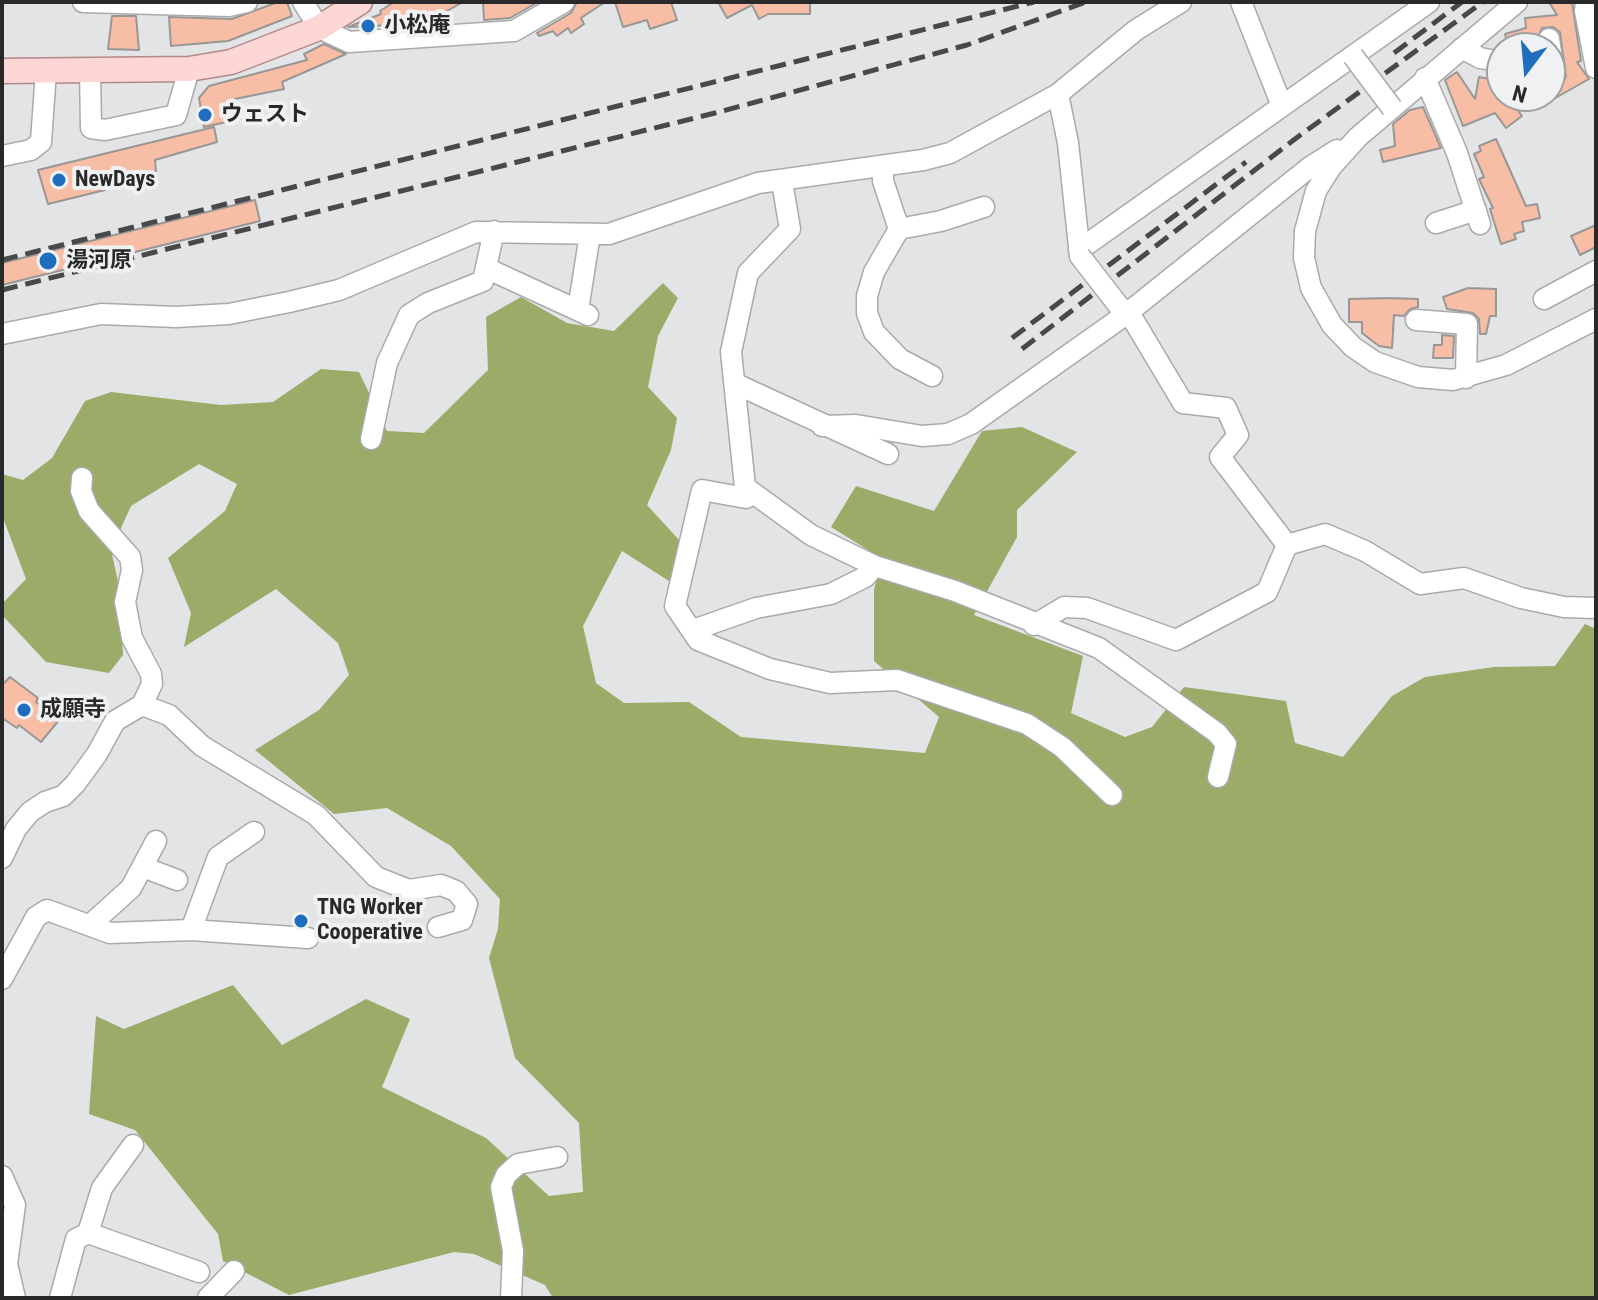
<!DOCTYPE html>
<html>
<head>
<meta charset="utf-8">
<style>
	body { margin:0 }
	#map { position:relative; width:1598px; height:1300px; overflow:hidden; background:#e3e4e6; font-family:"Roboto Condensed",sans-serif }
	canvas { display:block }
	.frame { position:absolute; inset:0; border:4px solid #29292a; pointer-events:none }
	.north { position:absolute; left:1486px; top:32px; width:80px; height:80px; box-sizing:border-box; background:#f0f1f3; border:2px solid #a0a1a3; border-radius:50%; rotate:196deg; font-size:22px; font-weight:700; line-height:32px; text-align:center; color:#29292a }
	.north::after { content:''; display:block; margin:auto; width:28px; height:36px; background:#1f6ebd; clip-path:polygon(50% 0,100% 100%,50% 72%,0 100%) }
</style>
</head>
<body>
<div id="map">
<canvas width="1598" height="1300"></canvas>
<div class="frame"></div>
<div class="north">N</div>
</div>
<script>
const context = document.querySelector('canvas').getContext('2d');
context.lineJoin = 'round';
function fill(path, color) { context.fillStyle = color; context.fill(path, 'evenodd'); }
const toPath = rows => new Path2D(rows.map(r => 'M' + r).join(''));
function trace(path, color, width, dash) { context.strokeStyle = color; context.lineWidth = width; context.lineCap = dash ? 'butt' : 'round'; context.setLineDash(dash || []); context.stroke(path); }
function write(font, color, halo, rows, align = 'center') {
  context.font = font + ' "Roboto Condensed","Noto Sans JP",sans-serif'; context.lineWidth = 8; context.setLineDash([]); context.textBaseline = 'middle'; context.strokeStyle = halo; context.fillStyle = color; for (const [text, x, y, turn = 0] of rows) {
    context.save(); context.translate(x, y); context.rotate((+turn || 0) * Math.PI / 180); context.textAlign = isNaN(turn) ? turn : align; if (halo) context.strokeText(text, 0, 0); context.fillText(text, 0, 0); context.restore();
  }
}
fill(toPath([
	[663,283,678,298,658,336,648,387,677,418,671,450,647,505,680,541,669,581,622,551,583,626,596,683,624,703,689,702,741,737,925,753,939,717,874,661,874,590,881,558,831,527,856,486,934,511,982,431,1022,427,1077,452,1017,510,1017,537,974,615,1083,656,1071,713,1125,737,1152,727,1184,687,1286,701,1295,743,1343,757,1392,696,1425,677,1494,667,1555,666,1585,624,1596,629,1596,1298,553,1298,545,1285,474,1254,454,1252,289,1295,223,1261,218,1234,135,1130,89,1114,96,1016,124,1029,233,985,282,1045,366,999,410,1019,382,1087,486,1138,549,1196,583,1192,579,1123,515,1058,489,958,498,929,500,899,451,846,387,808,334,814,255,750,319,710,349,675,338,643,276,589,184,647,191,613,168,558,225,511,237,484,199,464,131,506,111,550,119,586,123,655,109,673,46,662,2,615,2,604,26,579,2,515,2,474,23,480,52,458,85,401,111,392,221,405,273,402,321,369,359,372,387,431,424,433,488,370,486,317,521,297,567,323,614,331]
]), '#9bab68');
const building = toPath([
	[278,2,287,2,292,16,228,41,171,46,169,17,232,19,278,2],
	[394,2,463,2,438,16,442,23,348,27,381,14,380,11,394,2],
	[483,2,538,2,510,18,484,20,483,2],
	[577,2,605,2,581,18,584,24,571,33,568,28,557,36,553,31,539,36,537,33,571,13,577,2],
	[615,2,671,2,677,20,650,29,647,20,623,27,615,2],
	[718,2,810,2,810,14,768,14,759,19,752,5,727,18,718,2],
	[1549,2,1572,2,1581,61,1577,62,1589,79,1550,101,1550,85,1561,84,1566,77,1560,32,1553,27,1542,28,1536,42,1521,43,1522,48,1509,48,1505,34,1526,28,1525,18,1557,15,1549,2],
	[112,16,136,16,139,50,108,49,112,16],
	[324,44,346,54,282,82,284,89,235,99,240,119,204,127,199,98,209,86,307,60,304,54,324,44],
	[1457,72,1475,99,1479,77,1500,81,1502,96,1507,96,1522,116,1506,128,1495,113,1463,126,1445,80,1457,72],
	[1423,107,1441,148,1383,162,1380,150,1395,146,1393,124,1410,110,1423,107],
	[214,127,217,142,155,160,156,171,127,177,128,181,105,186,105,190,48,204,38,170,214,127],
	[1496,139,1526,206,1537,204,1540,218,1522,222,1524,231,1514,234,1516,239,1501,244,1490,209,1493,208,1479,179,1484,177,1474,154,1481,151,1479,146,1496,139],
	[255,200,260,221,2,285,2,263,255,200],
	[1596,225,1596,247,1580,255,1571,236,1596,225],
	[1468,288,1496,289,1496,316,1490,316,1486,334,1480,334,1479,319,1473,313,1447,309,1443,297,1468,288],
	[1388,298,1418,299,1418,307,1410,309,1404,316,1394,315,1392,348,1379,346,1362,333,1362,322,1349,322,1349,299,1388,298],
	[1442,335,1454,336,1453,358,1433,358,1434,345,1442,345,1442,335],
	[10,677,38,698,36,702,59,720,41,742,19,725,17,728,2,718,2,685,10,677]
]);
fill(building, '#f7bea5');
trace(building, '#999796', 2);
const minor = toPath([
	[83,2,229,6,247,2],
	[303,2,319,28,349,42,514,31,564,2],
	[1241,2,1282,106],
	[1517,2,1358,137,1331,167,1316,191,1305,231,1304,258,1311,288,1332,325,1353,347,1375,362,1418,377,1453,380,1506,365,1596,319],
	[1586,2,1585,11,1596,68],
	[1549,39,1554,73],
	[1462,48,1480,58,1502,62],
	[90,71,91,128,105,130,176,115,189,69],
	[1425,78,1457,153,1480,224],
	[1058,94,1068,143,1080,256],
	[2,156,31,150,41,142,46,71],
	[883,166,883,181,899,229,874,272,867,296,867,313,874,332,900,359,932,376],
	[782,182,790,229,748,273,731,352,745,487,811,535,875,566,955,591,1099,648,1217,733,1226,744,1218,777],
	[1436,223,1476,210],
	[899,229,941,221,984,207],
	[1079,250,1429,2],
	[486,268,588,315],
	[1544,299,1596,271],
	[1118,305,1134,321,1183,403,1226,408,1238,435,1220,457,1287,545],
	[578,310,590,234],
	[1416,320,1467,324,1466,378],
	[2,334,101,314,176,317,229,314,289,302,339,290,476,232,609,234,758,183,923,160,950,153,1058,94,1136,30,1181,2],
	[736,384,888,454],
	[822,426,856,425,922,436,948,434,971,424,1125,315,1310,167,1337,150],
	[371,439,387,363,409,315,428,303,483,281,494,231],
	[752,494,746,498,702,490,675,606,698,640,770,669,830,683,897,680,1027,724,1062,747,1112,795],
	[1287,545,1325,534,1365,551,1420,584,1464,578,1521,598,1564,607,1596,608],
	[1034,625,1064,607,1087,608,1176,640,1267,592,1287,545],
	[693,630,756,608,831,594,865,577,875,566],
	[142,705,169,715,202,746,316,815,376,877,409,890,441,885,456,891,467,904,462,920,438,927],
	[2,858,16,829,30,812,45,802,63,796,75,784,97,754,115,721,142,705,152,684,151,674,132,638,125,602,132,570,130,557,89,511,81,491,82,478],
	[143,867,177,880],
	[90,925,131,888,156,841],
	[191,930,218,857,254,832],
	[2,979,36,917,47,910,110,933,191,930,308,938],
	[2,1176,15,1205,7,1264,15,1298],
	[88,1233,102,1188,133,1145],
	[60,1298,76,1239,88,1233,199,1272],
	[208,1298,234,1271],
	[511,1298,513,1251,501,1187,506,1175,518,1164,557,1157]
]);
const major = toPath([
	[2,71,189,69,231,62,319,28,360,2]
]);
trace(minor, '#aaaaac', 23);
trace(major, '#b28888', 27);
trace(minor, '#fff', 20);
trace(major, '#fdd6d6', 24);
trace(toPath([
	[1394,53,1462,2],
	[2,260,1034,2],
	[2,290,715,113,967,45,1086,2],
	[1012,338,1246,162],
	[1022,349,1295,139,1483,2]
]), '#49494b', 5, [16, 8]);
const minorBridge = toPath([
	[1353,56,1392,108],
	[1080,256,1118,305]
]);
trace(minorBridge, '#aaaaac', 23, []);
trace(minorBridge, '#fff', 20);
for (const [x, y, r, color] of [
	[368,26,8,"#1f6ebd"],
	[205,115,8,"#1f6ebd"],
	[59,180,8,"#1f6ebd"],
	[48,261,10,"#1f6ebd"],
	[24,710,8,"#1f6ebd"],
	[301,921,8,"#1f6ebd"]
]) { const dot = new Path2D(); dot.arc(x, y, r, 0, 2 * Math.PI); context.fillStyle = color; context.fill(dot); trace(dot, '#f0f1f3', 3); }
write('bold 22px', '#29292a', '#f0f1f3', [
	["小松庵",384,26],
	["ウェスト",221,115],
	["NewDays",75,180],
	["湯河原",66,261],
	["成願寺",40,710],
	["TNG Worker",317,908],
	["Cooperative",317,933]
], 'left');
</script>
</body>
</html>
